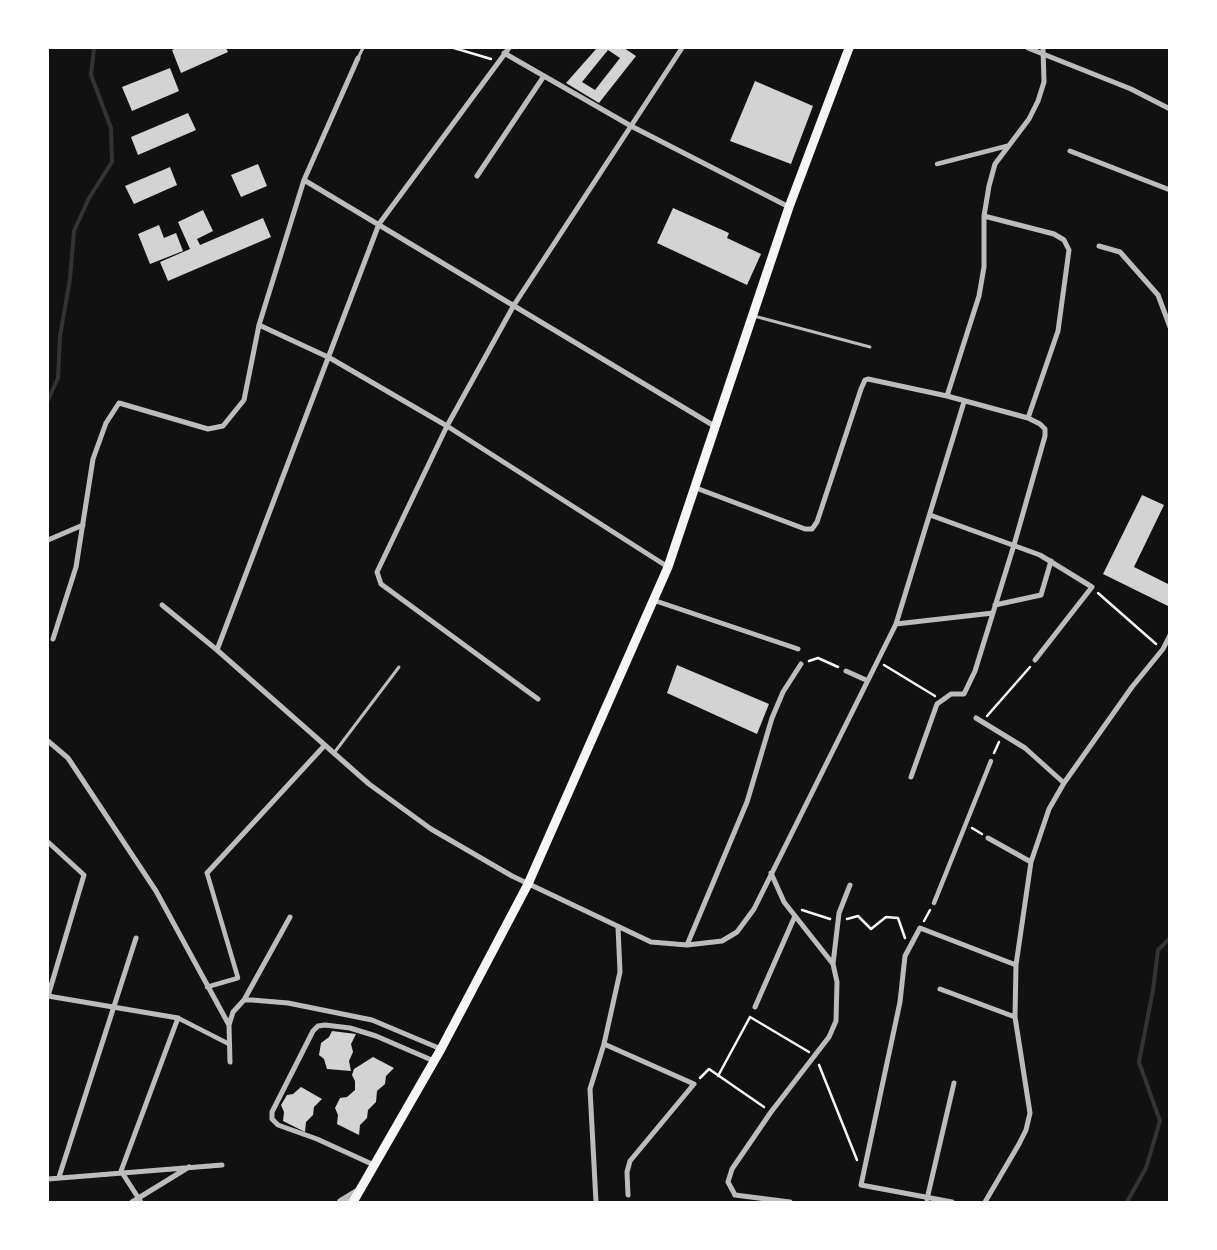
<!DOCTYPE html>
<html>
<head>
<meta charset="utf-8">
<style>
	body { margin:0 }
	#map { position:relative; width:1217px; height:1250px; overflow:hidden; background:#111; font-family:Overpass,sans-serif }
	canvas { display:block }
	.frame { position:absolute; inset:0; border:49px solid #fff; pointer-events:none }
</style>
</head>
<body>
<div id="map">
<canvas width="1217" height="1250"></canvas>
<div class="frame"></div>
</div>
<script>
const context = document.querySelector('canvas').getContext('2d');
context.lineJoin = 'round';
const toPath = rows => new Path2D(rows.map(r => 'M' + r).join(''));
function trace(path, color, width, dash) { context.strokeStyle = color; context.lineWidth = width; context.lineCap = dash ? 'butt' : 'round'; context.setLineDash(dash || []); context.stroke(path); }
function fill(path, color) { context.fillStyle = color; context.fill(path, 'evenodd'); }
trace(toPath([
	[48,400,58,378,60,336,70,279,74,231,89,198,112,162,111,128,91,75,94,48],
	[1127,1202,1146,1168,1160,1121,1139,1062,1153,990,1158,950,1170,938]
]), '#333', 4);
fill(toPath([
	[177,48,226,48,228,52,181,73,172,50],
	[597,48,624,48,636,56,599,103,566,83],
	[608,50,620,58,595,90,582,82],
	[170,68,179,91,132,111,122,87],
	[755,81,813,106,791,164,730,141],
	[188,113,196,130,138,155,131,137],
	[258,164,267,186,241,197,231,175],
	[170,167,177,185,134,204,125,186],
	[673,208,729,233,727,238,761,254,747,285,657,243],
	[203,210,213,231,197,239,200,245,263,218,271,237,168,281,160,262,190,249,178,222],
	[159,225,164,238,176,233,183,251,150,264,138,234],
	[1142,495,1164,505,1134,567,1170,585,1170,607,1103,574],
	[677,665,769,704,757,734,667,693],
	[332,1031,356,1034,351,1044,353,1052,349,1061,351,1071,327,1069,324,1059,319,1055,321,1043,329,1037],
	[373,1057,394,1068,386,1076,385,1084,377,1091,376,1102,368,1110,367,1118,360,1125,359,1135,337,1124,338,1115,335,1108,340,1098,347,1097,355,1090,355,1081,352,1075,354,1069],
	[301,1087,322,1099,314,1107,313,1115,306,1122,305,1132,283,1121,284,1112,281,1105,287,1095,293,1094]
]), '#d3d3d3');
trace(toPath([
	[454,48,491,59],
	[1098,593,1156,644],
	[809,661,818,658,838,667],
	[884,665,935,696],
	[987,716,1030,667],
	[994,753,999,742],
	[972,828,982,834],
	[802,910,830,919],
	[847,919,858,916,871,929,886,917,898,918,905,938],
	[924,921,930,910],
	[750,1017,809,1052],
	[819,1065,857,1160],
	[718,1076,750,1017],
	[700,1078,709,1069,764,1107]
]), '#f5f5f5', 2.5);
trace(toPath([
	[358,58,363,48],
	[754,316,870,347],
	[334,753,399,667]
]), '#bcbcbc', 3);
trace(toPath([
	[937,164,1007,146],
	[934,903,991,761],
	[207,987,238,978,207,873],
	[178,1018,229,1044]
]), '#bcbcbc', 4.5);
trace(toPath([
	[1028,48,1131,89,1170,109],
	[504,53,631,126,789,207],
	[1070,151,1170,190],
	[477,176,544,76],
	[304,180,716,427],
	[984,216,1054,234,1064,240,1069,250,1058,331,1028,418],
	[1099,246,1120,252,1158,295,1170,327],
	[259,325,330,358,447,426,668,567],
	[947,396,979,296,984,267,984,216,989,186,995,164,1029,119,1038,101,1044,82,1043,48],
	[696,488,805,529,812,529,817,522,861,389,865,380,868,379,947,396,1028,418,1040,424,1045,429,1045,436,1014,545,975,671,964,694,951,694,937,704,911,777],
	[930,515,1040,555,1092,587,1035,660],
	[48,540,83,525],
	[653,600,798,649],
	[162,605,217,650,369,784,431,829,512,876,651,942,687,945,722,941,737,932,754,909,896,624,964,402],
	[995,605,1041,595,1051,561],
	[896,624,993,613],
	[53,639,76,567,93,459,106,423,119,403,208,429,223,426,244,400,259,325,304,180,358,58],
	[217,650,379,224,509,48],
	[846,671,866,680],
	[538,699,381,584,377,572,447,426,514,305,682,48],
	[976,718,1025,748,1064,783],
	[48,741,68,758,156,891,229,1025],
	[988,838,1031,862],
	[48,842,84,875,48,996],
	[207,873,325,745],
	[687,945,747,802,772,718,783,692,801,664],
	[833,964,839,913,850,885],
	[940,989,1015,1017],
	[48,996,178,1018,121,1171,141,1202],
	[244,1000,290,917],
	[755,1007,795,916],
	[604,1044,694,1084,630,1161,627,1172,628,1195],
	[230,1062,229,1025,233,1012,244,1000,252,1000,288,1003,372,1020,441,1049],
	[374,1165,317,1139,278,1125,272,1119,272,1112,313,1031,318,1026,325,1025,350,1028,376,1036,434,1061],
	[59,1177,136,938],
	[48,1179,222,1165],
	[735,1195,728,1182,732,1169,771,1112,829,1037,836,1021,837,982,833,964,784,902,771,873],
	[735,1195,790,1202],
	[927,1199,954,1083],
	[132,1202,189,1167],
	[596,1202,590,1089,604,1044,620,972,618,927],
	[952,1202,861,1185,900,1002,905,956,920,928,1016,965],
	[985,1202,1019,1144,1026,1130,1030,1113,1015,1017,1016,965,1031,862,1049,809,1064,783,1132,687,1163,649,1170,635]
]), '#bcbcbc', 5);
trace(toPath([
	[341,1202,359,1191]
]), '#bcbcbc', 8);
trace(toPath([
	[353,1202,441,1049,528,884,668,567,789,207,849,48]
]), '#f5f5f5', 9);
</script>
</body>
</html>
